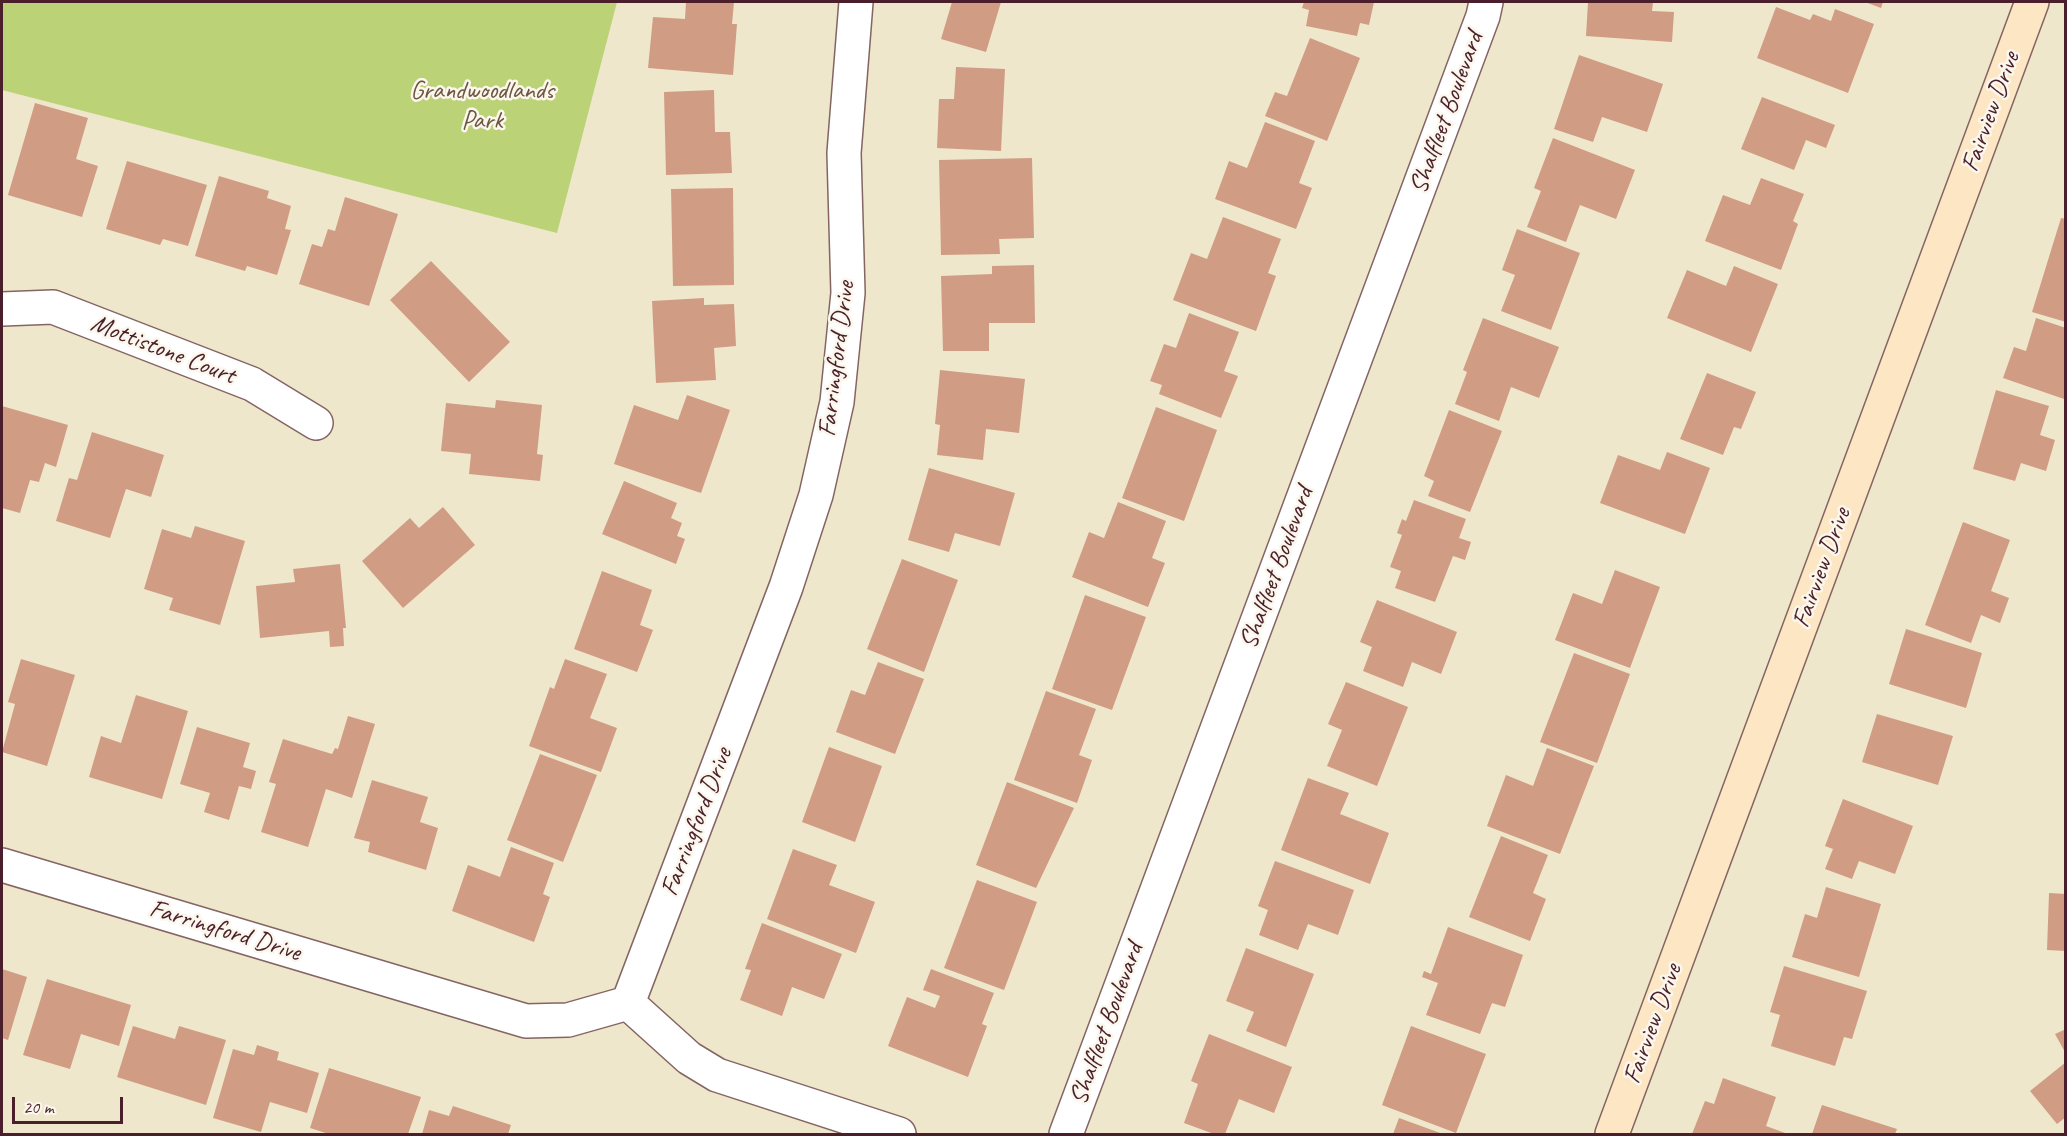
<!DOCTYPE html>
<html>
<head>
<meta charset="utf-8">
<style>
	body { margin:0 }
	#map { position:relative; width:2067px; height:1136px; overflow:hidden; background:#efe7cb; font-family:Caveat,sans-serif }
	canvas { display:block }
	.frame { position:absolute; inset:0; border:3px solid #4a1f2b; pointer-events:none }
	.scale { position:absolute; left:12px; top:1097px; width:111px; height:27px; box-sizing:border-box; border:3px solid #4a1f2b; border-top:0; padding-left:8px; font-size:18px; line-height:21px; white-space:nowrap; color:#4a1f2b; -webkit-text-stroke:4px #fbf7ec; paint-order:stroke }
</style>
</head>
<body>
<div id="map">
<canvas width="2067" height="1136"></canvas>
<div class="frame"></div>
<div class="scale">20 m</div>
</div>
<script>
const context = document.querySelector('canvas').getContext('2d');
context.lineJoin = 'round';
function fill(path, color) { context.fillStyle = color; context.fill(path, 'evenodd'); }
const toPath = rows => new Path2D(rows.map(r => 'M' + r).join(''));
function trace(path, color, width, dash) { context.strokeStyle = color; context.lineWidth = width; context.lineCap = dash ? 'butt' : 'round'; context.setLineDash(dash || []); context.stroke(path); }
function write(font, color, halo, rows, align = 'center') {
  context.font = font + ' Caveat,sans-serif'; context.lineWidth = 5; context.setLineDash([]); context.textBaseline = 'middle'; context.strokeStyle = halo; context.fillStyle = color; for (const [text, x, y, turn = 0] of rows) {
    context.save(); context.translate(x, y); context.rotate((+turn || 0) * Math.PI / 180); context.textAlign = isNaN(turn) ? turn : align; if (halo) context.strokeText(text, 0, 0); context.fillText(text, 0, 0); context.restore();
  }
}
fill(toPath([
	[2,2,617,2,557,233,2,90]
]), '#bcd276');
fill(toPath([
	[686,2,734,2,732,24,737,24,733,75,648,68,653,17,685,19],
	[952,2,1001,2,986,52,941,39],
	[1304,2,1374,2,1369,25,1360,23,1357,36,1306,26,1309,10,1302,8],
	[1588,2,1653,2,1652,11,1674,12,1672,42,1586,36],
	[1865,2,1883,2,1881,8],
	[1776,7,1810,20,1813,14,1831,21,1835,9,1874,24,1848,93,1757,58],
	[1310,38,1360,58,1327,141,1265,116,1275,92,1287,96],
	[1579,55,1663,84,1647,132,1602,117,1593,142,1554,129],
	[956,67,1005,69,1001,151,937,148,939,99,954,99],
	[714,90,715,132,730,132,732,173,666,175,664,92],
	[1762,97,1835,125,1826,148,1806,140,1794,170,1741,149],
	[35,103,88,118,76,159,98,166,82,217,8,195],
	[1265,122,1315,141,1299,183,1312,188,1296,229,1215,199,1229,161,1247,168],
	[1553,138,1635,170,1616,219,1580,205,1566,242,1527,227,1541,191,1534,188],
	[1032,158,1034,238,999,239,1000,254,941,255,939,160],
	[127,161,207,185,188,246,163,239,160,245,106,229],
	[219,176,269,191,267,198,291,206,285,229,291,230,277,275,247,266,245,271,195,256],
	[1761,178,1804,194,1793,221,1798,224,1781,270,1705,241,1723,195,1750,205],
	[733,188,734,285,673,286,671,189],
	[345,197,398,214,369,306,299,284,312,244,322,247,328,229,335,231],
	[1223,217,1281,239,1268,273,1276,276,1256,331,1173,300,1191,253,1207,259],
	[2061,218,2066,219,2066,322,2032,312],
	[1517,229,1580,253,1551,330,1501,311,1515,275,1502,270],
	[431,261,510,342,469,382,390,300],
	[1034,265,1035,323,989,323,989,351,943,351,941,276,992,274,992,266],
	[1734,266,1778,284,1751,352,1667,318,1687,270,1726,286],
	[704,298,704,305,734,304,736,346,714,348,716,380,656,383,652,301],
	[1189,313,1239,332,1224,371,1238,376,1221,418,1159,394,1162,385,1150,381,1164,344,1176,348],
	[1483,318,1559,347,1539,398,1511,387,1499,421,1455,404,1467,372,1463,370],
	[2036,318,2066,328,2064,399,2003,378,2014,347,2026,351],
	[940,370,1025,379,1019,433,986,429,983,460,937,455,940,425,935,424],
	[1707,373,1756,392,1741,429,1734,427,1723,455,1680,439],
	[1996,390,2049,406,2040,435,2055,440,2046,471,2021,463,2015,481,1973,469],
	[687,395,730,410,701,493,614,464,634,405,678,420],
	[496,400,542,405,537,454,543,455,540,481,469,474,471,454,441,451,446,403,495,408],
	[2,406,68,425,56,467,45,463,39,482,30,480,20,513,2,508],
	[1156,407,1217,430,1184,521,1122,498],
	[1449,410,1502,431,1470,512,1428,496,1434,481,1424,476],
	[92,432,164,455,151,497,126,489,110,538,56,521,69,478,77,480],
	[1667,452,1710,468,1685,534,1600,503,1618,455,1660,470],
	[929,468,1015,493,1000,546,955,533,949,552,908,540],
	[624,481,677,503,671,518,682,523,677,536,685,539,676,564,602,534],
	[1414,500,1466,519,1459,538,1471,542,1465,560,1453,556,1435,602,1395,588,1401,571,1390,567,1402,535,1397,533,1402,519,1406,521],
	[1118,502,1166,521,1152,558,1165,563,1148,607,1072,577,1089,532,1104,538],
	[443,507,475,545,403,608,362,561,410,518,419,528],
	[1963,522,2010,540,1991,591,2009,598,2000,623,1981,615,1971,643,1925,625],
	[195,526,245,541,220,625,169,610,173,598,144,589,162,529,191,538],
	[902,559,958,580,924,672,867,649],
	[340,564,346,628,343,628,344,646,330,647,329,631,260,638,256,586,295,582,293,569],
	[1615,570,1660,587,1630,668,1555,640,1573,593,1602,604],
	[602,571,652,590,640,625,653,630,637,672,574,649],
	[1085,595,1146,617,1112,710,1052,689],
	[1377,600,1457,632,1441,674,1412,662,1403,687,1363,671,1372,647,1360,642],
	[1906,629,1982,653,1966,708,1889,684],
	[1574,653,1630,674,1597,763,1540,742],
	[21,659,75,675,47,766,2,752,15,704,8,702],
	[565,659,607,674,590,718,617,728,601,772,529,746,550,687,554,689],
	[878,662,924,679,895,754,836,732,851,690,865,695],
	[1346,682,1408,707,1377,786,1327,766,1342,730,1328,724],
	[1046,691,1096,709,1079,755,1092,760,1077,803,1014,780],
	[136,695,188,711,162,799,89,777,101,736,121,743],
	[1877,714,1953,736,1938,785,1862,762],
	[348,716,375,724,352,798,326,789,308,847,261,832,276,784,269,782,283,739,332,754,335,748,338,749],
	[197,727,250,743,243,767,256,771,251,789,239,786,229,820,204,812,210,793,180,784],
	[829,747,882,766,855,842,802,822],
	[1547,748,1594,766,1560,854,1487,826,1506,775,1533,786],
	[540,754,597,775,563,862,507,840],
	[1308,778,1349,793,1340,814,1389,833,1370,884,1281,850],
	[372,780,428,797,420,822,438,828,426,870,368,852,370,842,354,838],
	[1007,782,1074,808,1036,888,976,865],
	[1843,799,1913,826,1895,874,1859,861,1852,879,1825,869,1833,849,1825,846],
	[1501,836,1548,855,1533,893,1546,899,1530,941,1469,917],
	[511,847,554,863,543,894,550,897,534,942,452,911,468,865,500,877],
	[793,849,837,865,829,885,875,902,856,953,767,919],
	[1275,861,1354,890,1338,935,1308,924,1298,950,1259,935,1268,910,1258,906],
	[977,880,1037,902,1004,990,944,968],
	[1826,887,1881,904,1859,977,1792,957,1805,914,1817,918],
	[2049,893,2066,894,2066,951,2047,950],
	[762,923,842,954,824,999,792,987,782,1016,740,1000,751,970,745,969],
	[1448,927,1523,955,1505,1007,1492,1003,1480,1034,1426,1015,1438,983,1422,977,1424,971,1431,974],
	[1246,948,1314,974,1286,1047,1246,1031,1254,1012,1226,1001],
	[1784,966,1867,991,1852,1039,1844,1037,1835,1066,1771,1046,1780,1015,1770,1012],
	[2,969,27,977,8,1040,2,1038],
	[931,969,994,993,982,1024,987,1026,968,1077,888,1046,907,997,935,1008,940,996,923,990],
	[47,979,131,1005,119,1046,81,1034,70,1069,23,1055],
	[133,1026,175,1039,179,1026,226,1040,206,1105,117,1077],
	[1411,1026,1486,1054,1456,1133,1382,1105],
	[2066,1029,2066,1054,2055,1034],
	[1209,1034,1292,1067,1274,1113,1239,1099,1225,1134,1214,1134,1184,1123,1198,1084,1191,1081],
	[257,1045,279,1052,277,1060,319,1073,307,1113,270,1102,261,1132,213,1118,233,1049,254,1055],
	[2066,1062,2066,1117,2057,1124,2030,1091],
	[329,1068,421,1097,408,1134,329,1134,310,1128],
	[1723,1078,1776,1097,1766,1126,1788,1134,1692,1134,1705,1101,1714,1104],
	[1822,1105,1897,1129,1895,1134,1812,1134],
	[453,1106,511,1125,508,1134,422,1134,429,1110,449,1116],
	[1399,1118,1443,1134,1393,1134]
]), '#d19c84');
const minor = toPath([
	[2,309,53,307,252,384,316,423],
	[2,865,526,1021,568,1020,628,1003],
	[628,1003,786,587,816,495,837,402,848,293,844,153,856,2],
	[628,1003,689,1058,717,1075,899,1134],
	[1066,1134,1483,16,1486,2]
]);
const secondary = toPath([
	[1612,1134,2032,2]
]);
trace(minor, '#846563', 36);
trace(secondary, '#846563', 36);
trace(minor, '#fff', 33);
trace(secondary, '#fce6c4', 33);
write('26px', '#6c5542', '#fbf7ec', [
	["Grandwoodlands",482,91],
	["Park",482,121]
]);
write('26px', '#4a1f2b', '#fbf7ec', [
	["Fairview Drive",1991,112,-70],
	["Shalfleet Boulevard",1447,113,-70],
	["Mottistone Court",163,350,21],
	["Farringford Drive",837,359,-83],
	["Shalfleet Boulevard",1277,568,-70],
	["Fairview Drive",1822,568,-70],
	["Farringford Drive",697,822,-69],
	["Farringford Drive",225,931,17],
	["Shalfleet Boulevard",1107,1024,-70],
	["Fairview Drive",1653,1024,-70]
]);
</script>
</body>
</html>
